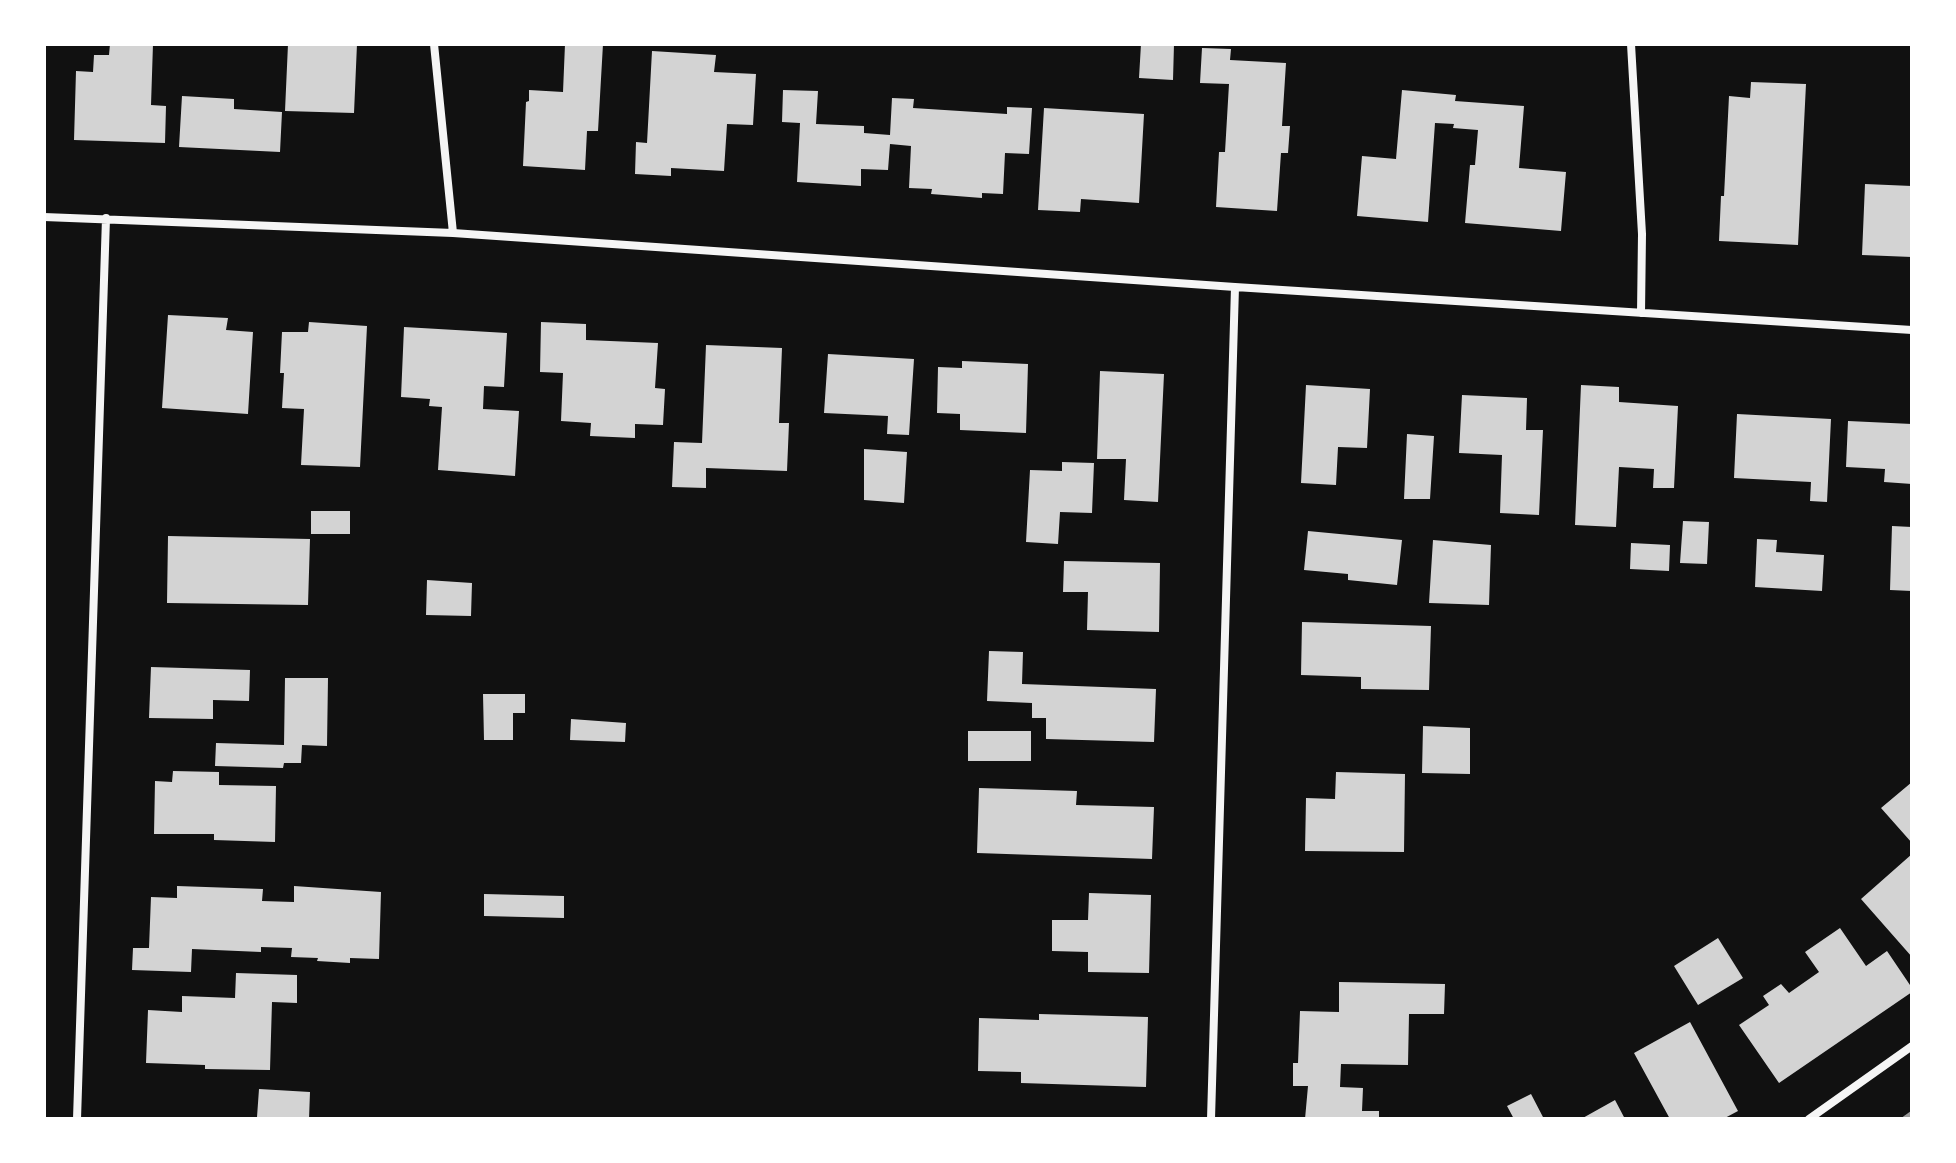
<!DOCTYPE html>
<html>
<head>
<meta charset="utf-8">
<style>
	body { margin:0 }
	#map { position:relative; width:1956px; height:1163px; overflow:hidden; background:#111; font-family:Mulish,sans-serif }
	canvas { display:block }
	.frame { position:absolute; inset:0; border:46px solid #fff; pointer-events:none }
</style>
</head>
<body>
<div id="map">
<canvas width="1956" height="1163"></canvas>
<div class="frame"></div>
</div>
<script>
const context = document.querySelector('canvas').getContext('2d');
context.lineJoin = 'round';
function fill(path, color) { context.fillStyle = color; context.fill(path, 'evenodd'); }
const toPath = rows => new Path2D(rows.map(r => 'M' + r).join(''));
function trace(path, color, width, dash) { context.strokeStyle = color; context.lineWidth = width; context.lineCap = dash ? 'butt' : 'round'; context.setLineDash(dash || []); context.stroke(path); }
fill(toPath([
	[110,44,153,44,151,105,166,106,165,143,74,140,76,71,93,72,94,55,109,55],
	[288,44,357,44,354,113,285,111],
	[565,44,603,44,598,131,587,131,585,170,523,166,526,102,529,101,529,90,563,92],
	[1141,44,1174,44,1173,80,1139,78],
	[1202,48,1231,49,1230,60,1286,63,1282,126,1290,126,1288,153,1281,153,1277,211,1216,207,1219,152,1225,152,1229,84,1200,83],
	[652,51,716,55,714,72,756,74,753,125,727,124,724,171,671,168,671,176,635,174,636,142,647,143],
	[1751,82,1806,84,1798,245,1719,241,1721,196,1724,196,1729,96,1750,98],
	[783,90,818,91,816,124,864,126,864,133,890,135,892,98,914,99,913,108,1007,114,1007,107,1032,108,1029,154,1005,153,1003,194,982,193,982,198,931,194,932,189,909,188,911,146,890,144,888,170,861,169,861,186,797,182,800,123,782,122],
	[1402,90,1456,95,1455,101,1524,106,1519,168,1566,172,1561,231,1465,223,1470,165,1475,165,1478,130,1453,128,1454,124,1435,123,1428,222,1357,216,1362,156,1396,159],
	[182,96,234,99,234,109,282,112,280,152,179,147],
	[1044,108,1144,114,1139,203,1081,199,1080,212,1038,210],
	[1865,184,1912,186,1912,257,1862,255],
	[168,315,228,318,226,330,253,332,248,414,162,408],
	[309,322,367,326,360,467,301,465,304,409,282,408,284,373,280,373,282,332,308,332],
	[541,322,586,324,586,340,658,343,655,388,665,389,663,425,635,424,635,438,590,436,591,423,561,421,563,373,540,372],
	[404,327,507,333,504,387,484,386,483,409,519,411,515,476,438,470,442,407,429,406,430,399,401,397],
	[706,345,782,348,779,423,789,423,787,471,706,468,706,488,672,487,674,442,702,443],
	[828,354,914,359,909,435,887,434,888,416,824,413],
	[962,361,1028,364,1026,433,960,430,960,414,937,413,938,367,962,368],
	[1100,371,1164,374,1158,502,1124,500,1126,459,1097,459],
	[1306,385,1370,389,1367,448,1338,447,1336,485,1301,483],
	[1581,385,1619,387,1619,402,1678,406,1674,488,1653,488,1654,469,1619,467,1616,527,1575,525],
	[1462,395,1527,398,1526,430,1543,430,1539,515,1500,513,1502,455,1459,453],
	[1737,414,1831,419,1827,502,1810,501,1811,482,1734,478],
	[1848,421,1912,424,1912,484,1884,482,1885,469,1846,467],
	[1407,434,1434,436,1430,499,1404,499],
	[864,449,907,452,904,503,864,500],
	[1062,462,1094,463,1092,513,1060,512,1058,544,1026,542,1030,470,1062,471],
	[311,511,350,511,350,534,311,534],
	[1683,521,1709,522,1707,564,1680,563],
	[1892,526,1912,527,1912,591,1890,590],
	[1308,531,1402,540,1397,585,1348,580,1348,574,1304,570],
	[168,536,310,539,308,605,167,603],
	[1757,539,1777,540,1776,552,1824,555,1822,591,1755,587],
	[1433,540,1491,545,1489,605,1429,603],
	[1631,543,1670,545,1669,571,1630,569],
	[1064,561,1160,563,1159,632,1087,630,1088,592,1063,592],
	[427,580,472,583,471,616,426,615],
	[1302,622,1431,626,1429,690,1361,689,1361,677,1301,675],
	[989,651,1023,652,1022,684,1156,689,1154,742,1046,739,1046,718,1032,718,1032,703,987,701],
	[151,667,250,670,249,701,213,700,213,719,149,718],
	[285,678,328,678,327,746,302,745,301,763,284,763,283,768,215,766,216,743,284,745],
	[483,694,525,694,525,713,513,713,513,740,484,740],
	[571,719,626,723,625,742,570,740],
	[1423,726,1470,728,1470,774,1422,773],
	[968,731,1031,731,1031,761,968,761],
	[173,771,219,772,219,785,276,786,275,842,214,840,214,834,154,834,155,781,172,782],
	[1336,772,1405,774,1404,852,1305,851,1306,798,1335,799],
	[1912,782,1912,843,1881,808],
	[979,788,1077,791,1076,805,1154,807,1152,859,977,853],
	[1912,854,1912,957,1861,899],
	[177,886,263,889,262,901,294,902,294,886,381,892,379,959,350,958,350,963,317,961,318,958,291,957,292,948,261,947,261,952,192,949,191,972,132,970,133,948,149,948,151,897,177,898],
	[1089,893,1151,895,1149,973,1088,972,1088,952,1052,951,1052,920,1088,920],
	[484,894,564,896,564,918,484,916],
	[1840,928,1866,966,1887,951,1912,988,1912,992,1779,1083,1739,1025,1769,1005,1763,996,1781,984,1789,993,1819,972,1805,952],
	[1718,938,1743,978,1698,1005,1674,966],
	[236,973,297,975,297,1003,272,1002,270,1070,205,1069,205,1065,146,1063,148,1010,182,1012,182,996,235,998],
	[1339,982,1445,984,1444,1014,1409,1014,1408,1065,1341,1064,1340,1087,1363,1088,1362,1111,1379,1111,1379,1119,1305,1119,1308,1086,1293,1086,1293,1063,1298,1063,1300,1011,1339,1012],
	[1039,1014,1148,1017,1146,1087,1021,1083,1021,1072,978,1071,979,1018,1039,1020],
	[1690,1022,1738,1111,1723,1119,1670,1119,1634,1053],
	[259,1089,310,1092,309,1119,257,1117],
	[1531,1094,1544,1119,1514,1119,1507,1106],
	[1615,1100,1625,1119,1581,1119]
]), '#d3d3d3');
trace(toPath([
	[434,44,453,233],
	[1631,44,1642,234,1641,313],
	[44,217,453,233,1235,287,1912,330],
	[77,1119,106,218],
	[1211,1119,1235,287],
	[1809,1119,1912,1046]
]), '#f5f5f5', 8);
trace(toPath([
	[1905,1119,1912,1114]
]), '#9a9a9a', 6);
</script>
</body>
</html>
